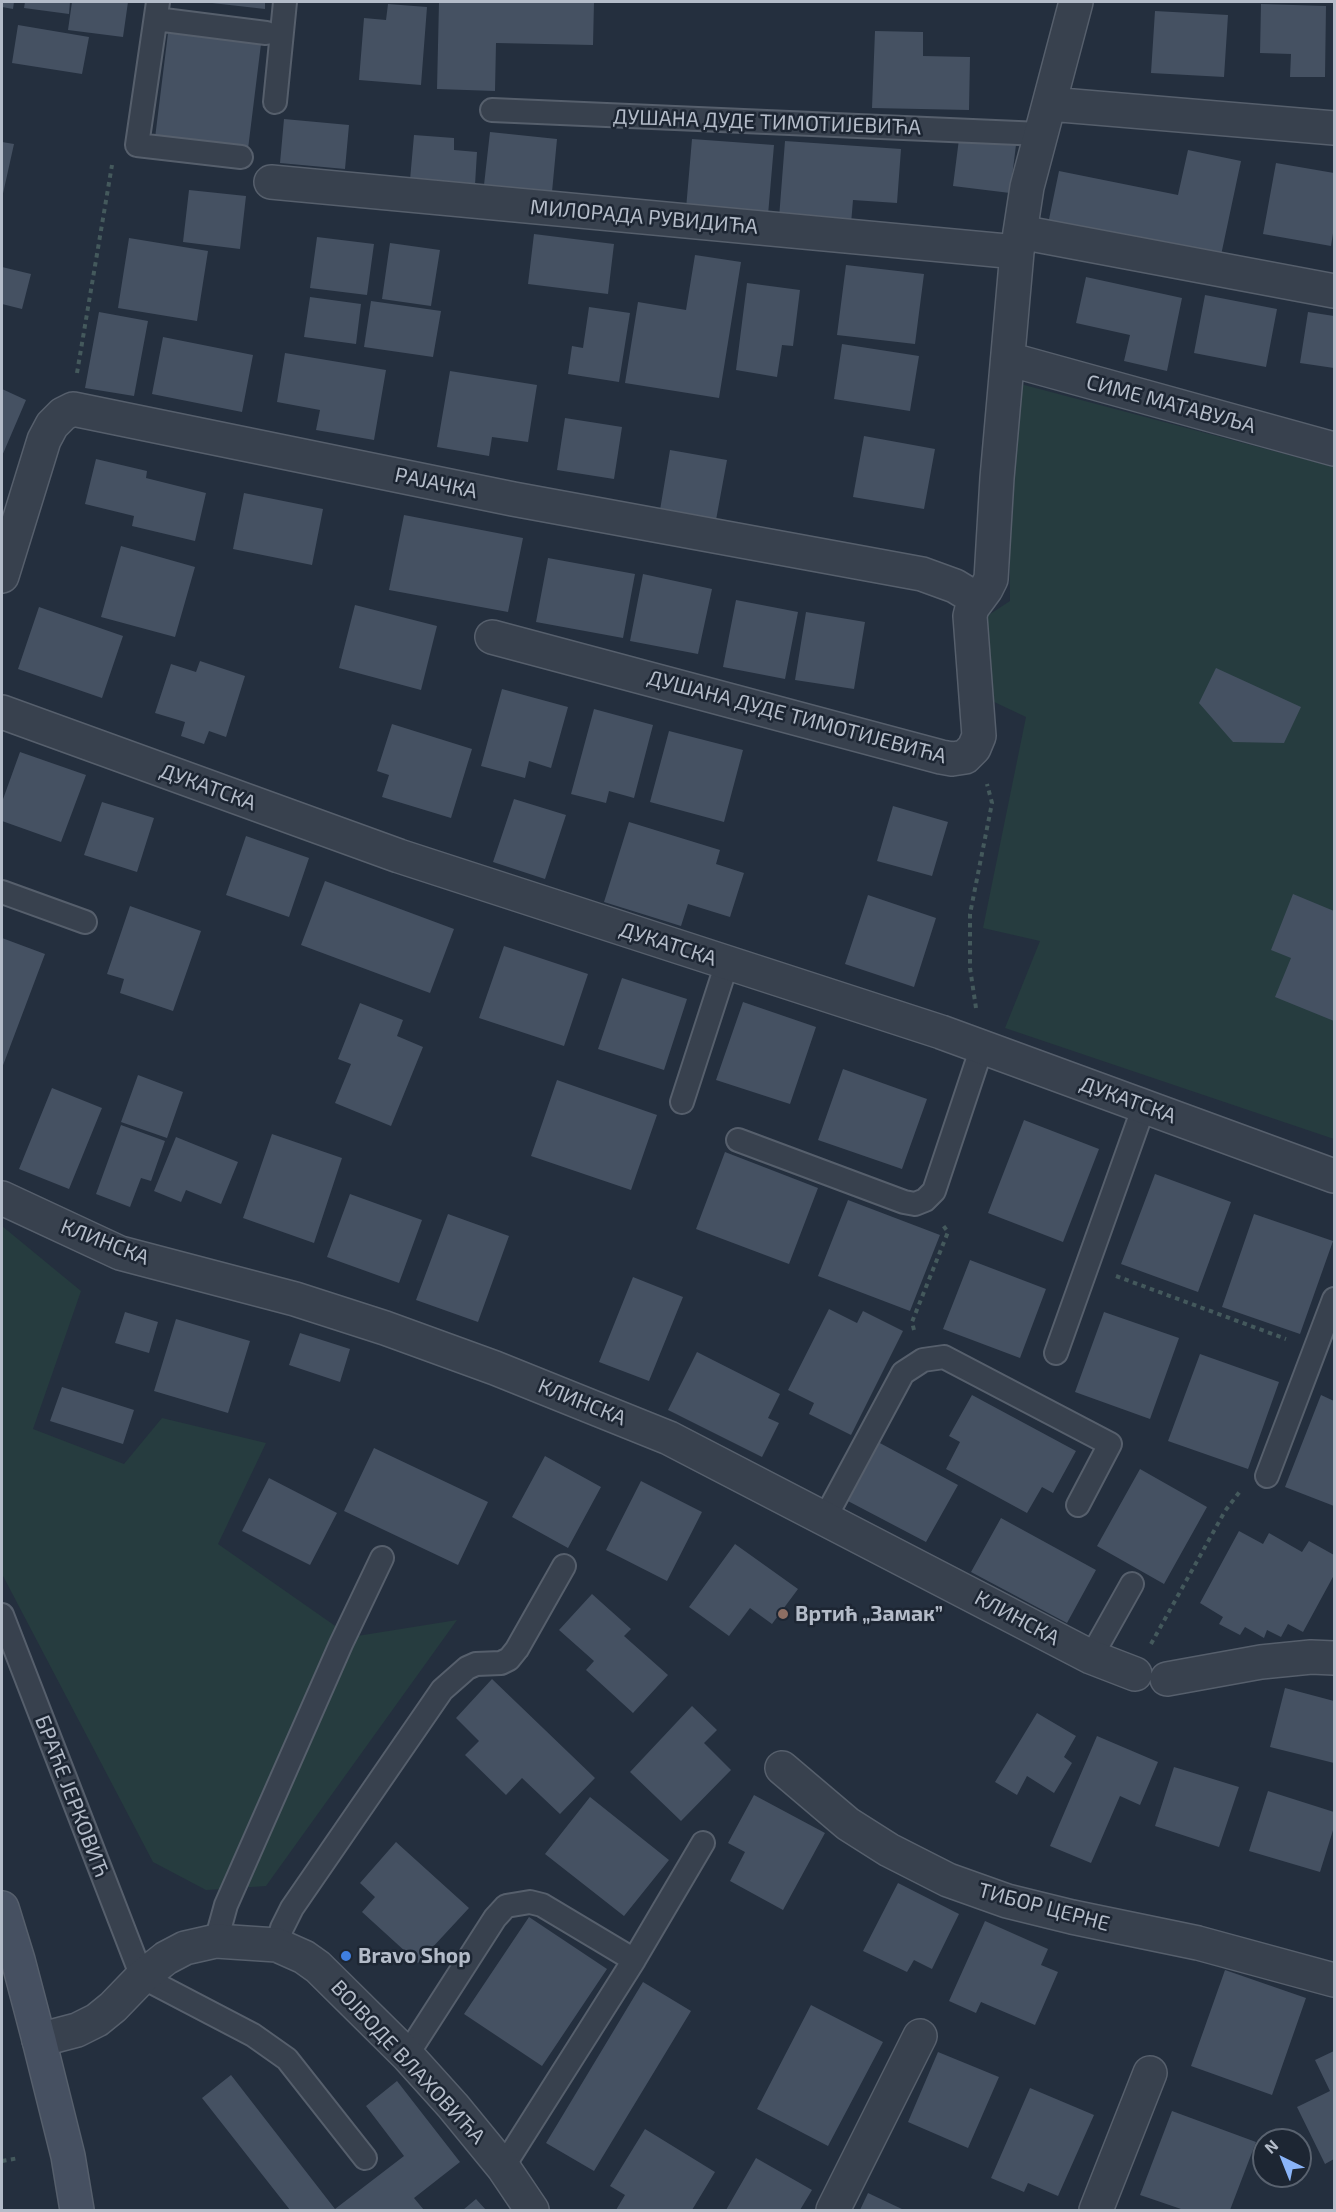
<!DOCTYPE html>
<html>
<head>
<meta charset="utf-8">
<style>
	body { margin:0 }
	#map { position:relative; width:1336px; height:2212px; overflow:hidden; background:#242f3e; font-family:"Exo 2",sans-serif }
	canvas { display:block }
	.frame { position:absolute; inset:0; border:3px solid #b4bcc9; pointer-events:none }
	.north { position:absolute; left:1252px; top:2128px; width:60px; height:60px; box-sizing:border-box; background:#1d2633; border:2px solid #59626f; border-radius:50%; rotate:317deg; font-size:16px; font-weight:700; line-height:24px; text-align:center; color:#b4bcc9 }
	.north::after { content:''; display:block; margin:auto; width:21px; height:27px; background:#8ab4f8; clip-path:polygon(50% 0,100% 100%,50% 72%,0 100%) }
</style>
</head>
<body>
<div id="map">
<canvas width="1336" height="2212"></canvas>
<div class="frame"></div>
<div class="north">N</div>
</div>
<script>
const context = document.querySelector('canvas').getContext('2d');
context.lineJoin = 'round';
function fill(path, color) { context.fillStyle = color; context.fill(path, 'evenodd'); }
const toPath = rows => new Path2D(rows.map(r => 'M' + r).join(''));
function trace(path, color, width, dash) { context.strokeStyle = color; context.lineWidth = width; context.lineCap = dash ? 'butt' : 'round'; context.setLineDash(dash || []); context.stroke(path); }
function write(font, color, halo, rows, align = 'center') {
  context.font = font + ' "Exo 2",sans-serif'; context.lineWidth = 5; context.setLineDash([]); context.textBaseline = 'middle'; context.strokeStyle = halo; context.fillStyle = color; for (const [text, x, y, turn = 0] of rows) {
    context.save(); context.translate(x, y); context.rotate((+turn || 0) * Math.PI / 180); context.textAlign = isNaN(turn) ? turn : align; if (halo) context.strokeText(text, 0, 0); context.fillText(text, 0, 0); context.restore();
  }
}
fill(toPath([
	[1013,382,1334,467,1334,1139,1005,1028,1040,941,983,928,1026,717,990,700,984,618,1010,601,1009,481],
	[2,1226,81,1291,33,1429,124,1464,162,1418,266,1443,218,1544,351,1637,457,1620,266,1886,206,1890,153,1862,2,1574]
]), '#263c3f');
fill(toPath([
	[2,2,14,2,13,9,2,7],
	[25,2,70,2,69,14,24,8],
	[72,2,128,2,123,37,68,30],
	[212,2,265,2,265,9,212,3],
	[439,2,594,2,593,45,496,43,495,91,437,89],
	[388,4,427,7,421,85,359,80,364,18,386,20],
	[1261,4,1326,6,1325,77,1290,77,1291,54,1260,53],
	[1155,11,1228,15,1224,77,1151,73],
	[18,25,89,37,82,74,12,63],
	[875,31,923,32,923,56,970,57,969,110,872,108],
	[168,33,261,44,248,149,155,138],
	[284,119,349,125,345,169,280,163],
	[490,132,557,139,552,192,484,185],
	[414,135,454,138,454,150,477,152,475,185,410,180],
	[692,139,774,145,768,215,686,209],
	[959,139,1016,145,1010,193,953,186],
	[785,141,901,149,897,203,853,200,851,224,779,218],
	[2,142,14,144,2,198],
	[1188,150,1241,161,1220,260,1048,224,1059,171,1178,195],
	[1276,163,1334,173,1334,227,1331,246,1263,234],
	[189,190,246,196,240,249,183,242],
	[534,234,614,244,608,294,528,284],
	[317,237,374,244,367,295,310,288],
	[129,238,208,251,197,321,118,308],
	[390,243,440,250,431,306,382,299],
	[695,255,741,262,719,398,625,383,638,302,686,310],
	[846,265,924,274,915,344,837,335],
	[2,267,31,274,22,309,2,304],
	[1086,277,1182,298,1167,371,1124,361,1130,335,1076,323],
	[747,283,800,290,793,346,782,345,777,377,736,370],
	[1205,295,1277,309,1266,367,1194,353],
	[310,297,361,304,356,344,304,337],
	[371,301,441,311,433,357,364,347],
	[589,307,630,313,619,382,568,374,572,346,583,348],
	[99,312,148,321,134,396,85,388],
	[1308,312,1334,316,1334,368,1300,363],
	[163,337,253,355,242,412,152,394],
	[842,344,919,356,910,411,834,399],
	[285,353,386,370,374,440,316,430,320,410,277,402],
	[450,371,537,385,528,442,492,437,489,456,437,447],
	[2,389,26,400,2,456],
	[565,418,622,427,614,479,557,470],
	[864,436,935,449,924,509,853,497],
	[670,450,727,460,716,520,660,510],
	[96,459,147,471,146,478,206,493,195,541,132,526,134,516,85,504],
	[244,493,323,509,312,565,233,549],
	[404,515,523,538,508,612,389,590],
	[121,546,195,567,175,637,101,617],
	[548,558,635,574,623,638,536,622],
	[643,574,712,589,698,654,630,641],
	[736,600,798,612,785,679,723,667],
	[355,605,437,626,421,690,339,668],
	[39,607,123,636,102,698,18,669],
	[806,612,865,622,854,689,795,680],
	[200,661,245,676,226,737,209,731,204,744,181,736,185,722,155,713,171,664,196,672],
	[1216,668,1301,707,1284,743,1233,742,1199,703],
	[502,689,568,707,551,768,529,761,525,778,481,766],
	[594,709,653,725,634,798,609,791,606,803,571,794],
	[392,724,472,749,451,818,382,797,389,775,377,771],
	[669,731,743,750,724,822,650,802],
	[20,752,86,775,61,842,2,821,2,802],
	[514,799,566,815,545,879,493,862],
	[102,802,154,818,137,872,84,855],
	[893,806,948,822,932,876,877,861],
	[629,822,720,850,716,864,744,873,730,917,688,904,681,926,604,902],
	[246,836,309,858,289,917,226,895],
	[325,881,454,929,430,993,301,945],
	[1293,894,1334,911,1334,1021,1275,997,1291,958,1271,950],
	[868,895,936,918,914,987,845,964],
	[130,906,201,931,173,1011,120,993,124,979,107,974],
	[2,938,45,954,2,1068],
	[504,946,588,974,564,1046,479,1018],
	[622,978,687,999,664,1070,598,1049],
	[743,1002,816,1027,790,1104,716,1080],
	[360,1003,403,1020,397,1036,423,1047,391,1126,335,1103,351,1064,338,1059],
	[843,1069,927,1099,902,1169,818,1140],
	[138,1075,183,1092,167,1138,121,1122],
	[557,1080,657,1115,631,1190,531,1156],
	[52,1088,102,1108,69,1189,19,1169],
	[1024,1120,1099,1149,1063,1242,988,1213],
	[121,1125,165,1141,151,1181,141,1178,130,1207,96,1194],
	[272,1134,342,1158,314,1243,243,1218],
	[176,1137,238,1162,221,1204,186,1190,181,1202,154,1191],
	[725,1152,818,1188,789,1264,696,1229],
	[1155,1174,1231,1202,1198,1292,1121,1264],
	[350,1194,422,1220,399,1283,327,1257],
	[848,1200,940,1235,910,1311,818,1276],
	[448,1214,509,1236,478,1322,416,1300],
	[1254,1214,1333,1241,1300,1334,1222,1307],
	[970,1260,1046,1289,1020,1358,943,1329],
	[633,1277,683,1297,649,1381,599,1362],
	[829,1309,857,1323,863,1311,903,1331,851,1435,809,1414,814,1403,788,1390],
	[125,1312,158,1322,149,1353,115,1343],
	[1104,1312,1179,1338,1150,1419,1075,1392],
	[176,1319,250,1341,228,1413,154,1391],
	[300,1333,350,1349,340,1382,289,1365],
	[697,1352,780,1394,768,1418,779,1423,762,1457,668,1410],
	[1200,1354,1279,1382,1248,1469,1168,1441],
	[62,1387,134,1410,123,1444,50,1421],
	[972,1395,1076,1451,1053,1493,1042,1487,1027,1513,946,1469,960,1442,949,1436],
	[1321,1395,1334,1401,1334,1506,1285,1487],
	[878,1442,958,1485,926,1542,846,1500],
	[374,1448,488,1502,458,1565,344,1511],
	[545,1456,601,1487,568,1548,512,1517],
	[1140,1469,1207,1507,1164,1584,1097,1546],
	[269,1478,337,1513,310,1565,242,1531],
	[641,1481,702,1512,667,1581,606,1550],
	[1001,1518,1096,1570,1067,1623,971,1572],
	[1239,1531,1263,1544,1269,1533,1302,1552,1309,1541,1334,1555,1334,1575,1303,1632,1288,1624,1281,1637,1267,1630,1264,1638,1245,1627,1240,1635,1219,1624,1223,1617,1200,1603],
	[735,1544,798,1589,772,1624,750,1608,729,1636,689,1607],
	[592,1594,631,1629,624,1636,668,1675,633,1713,586,1670,594,1661,559,1630],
	[492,1679,595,1778,560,1814,522,1778,506,1795,465,1755,479,1741,456,1718],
	[1285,1688,1334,1701,1334,1763,1270,1747],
	[692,1706,717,1730,704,1743,731,1770,681,1821,630,1772],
	[1037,1713,1076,1736,1064,1757,1072,1763,1054,1793,1027,1776,1017,1795,995,1782],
	[1097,1736,1158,1762,1140,1805,1120,1796,1091,1863,1050,1846],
	[1174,1767,1239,1787,1219,1847,1155,1826],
	[1268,1791,1334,1812,1334,1827,1320,1872,1249,1851],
	[754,1795,825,1833,783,1910,730,1881,745,1852,728,1843],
	[590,1797,669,1860,624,1916,545,1854],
	[396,1842,469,1908,418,1963,362,1912,375,1897,360,1883],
	[898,1883,959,1914,932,1969,914,1960,907,1972,863,1951],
	[529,1917,607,1969,542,2066,464,2014],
	[985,1921,1048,1949,1041,1965,1058,1972,1035,2025,981,2002,976,2013,949,2001],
	[1225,1970,1306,1998,1272,2095,1191,2066],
	[643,1982,691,2011,594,2171,546,2143],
	[811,2005,883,2042,828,2146,757,2109],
	[1334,2051,1334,2159,1325,2164,1297,2107,1330,2091,1315,2060],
	[938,2052,999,2077,968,2148,908,2122],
	[231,2075,335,2209,404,2156,366,2106,397,2081,460,2162,414,2198,424,2210,290,2210,202,2098],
	[1030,2088,1094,2115,1058,2196,1028,2183,1024,2192,991,2178],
	[1172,2111,1256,2142,1230,2210,1184,2210,1140,2195],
	[645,2129,715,2172,692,2210,616,2210,625,2195,610,2186],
	[756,2158,812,2190,800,2210,726,2210],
	[868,2193,904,2210,860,2210],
	[476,2199,486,2210,463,2210]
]), '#455162');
const service = toPath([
	[158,2,137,145,241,157],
	[156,19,266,33],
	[275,102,285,2],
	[492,110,1041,134],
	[2,892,85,922],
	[682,1102,727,963],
	[738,1140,904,1202,915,1204,925,1200,934,1191,982,1047],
	[1056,1353,1144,1106],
	[1267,1476,1334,1299],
	[825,1518,903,1373,923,1360,944,1357,1110,1444,1078,1505],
	[2,1615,142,1977,253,2035,287,2059,365,2158],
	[1091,1657,1132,1584],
	[216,1941,226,1905,341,1644,382,1558],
	[277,1945,282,1928,292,1908,442,1690,467,1668,476,1664,501,1663,509,1659,517,1649,564,1566],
	[407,2055,495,1918,506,1906,530,1902,542,1905,634,1960],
	[503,2167,634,1960,703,1843]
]);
const minor = toPath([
	[1049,104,1334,128],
	[271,182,1017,252],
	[1020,232,1334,291],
	[1008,359,1334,449],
	[2,576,44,440,52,425,63,414,73,409,513,499,922,574,955,586,978,600],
	[492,637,941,757,952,759,965,757,974,748,979,736,970,616,972,608,986,589,991,579,997,478,1017,252,1027,187,1076,2],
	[2,712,399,856,941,1032,1334,1176],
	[2,1198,120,1253,295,1299,385,1328,495,1368,669,1438,1091,1657,1135,1674],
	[1167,1679,1261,1662,1311,1657,1334,1658],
	[782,1768,848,1824,889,1850,948,1880,1007,1901,1072,1917,1198,1943,1334,1980],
	[833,2210,920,2036],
	[1096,2210,1150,2073]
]);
const tertiary = toPath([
	[39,2040,77,2030,97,2020,113,2007,142,1977,166,1958,185,1948,216,1941,277,1945,304,1957,318,1967,407,2055,453,2106,503,2167,532,2210]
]);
const secondary = toPath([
	[2,1908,18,1960,39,2040,68,2156,77,2210]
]);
trace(service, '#565f6c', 26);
trace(minor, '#565f6c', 36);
trace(tertiary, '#565f6c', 36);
trace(secondary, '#565f6c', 36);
trace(toPath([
	[77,373,112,165],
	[976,1008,970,968,970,914,992,803,987,784],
	[1116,1276,1286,1339],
	[914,1330,912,1322,948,1232,942,1224],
	[1151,1644,1225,1511,1241,1490],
	[2,2161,19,2158]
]), '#44595c', 4, [4.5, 4.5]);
trace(service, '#38414e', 22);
trace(minor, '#38414e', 33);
trace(tertiary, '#38414e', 33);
trace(secondary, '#465061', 33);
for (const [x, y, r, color] of [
	[783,1614,6,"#8d6e63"],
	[346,1956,6,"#3f7fe0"]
]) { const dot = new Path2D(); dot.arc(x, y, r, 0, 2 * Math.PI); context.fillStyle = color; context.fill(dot); trace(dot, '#1d2633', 2); }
write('21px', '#b4bcc9', '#1d2633', [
	["ДУШАНА ДУДЕ ТИМОТИЈЕВИЋА",767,122,2],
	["МИЛОРАДА РУВИДИЋА",644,217,5],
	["СИМЕ МАТАВУЉА",1171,404,15],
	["РАЈАЧКА",436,483,12],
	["ДУШАНА ДУДЕ ТИМОТИЈЕВИЋА",797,717,15],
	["ДУКАТСКА",208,787,20],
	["ДУКАТСКА",668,944,18],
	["ДУКАТСКА",1128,1100,20],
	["КЛИНСКА",105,1242,21],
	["КЛИНСКА",582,1402,22],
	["КЛИНСКА",1017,1618,28],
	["БРАЋЕ ЈЕРКОВИЋ",72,1796,69],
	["ТИБОР ЦЕРНЕ",1044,1907,15],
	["ВОЈВОДЕ ВЛАХОВИЋА",408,2062,47]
]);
write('bold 21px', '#b4bcc9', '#1d2633', [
	["Вртић „Замак”",795,1614],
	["Bravo Shop",358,1956]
], 'left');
</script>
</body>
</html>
